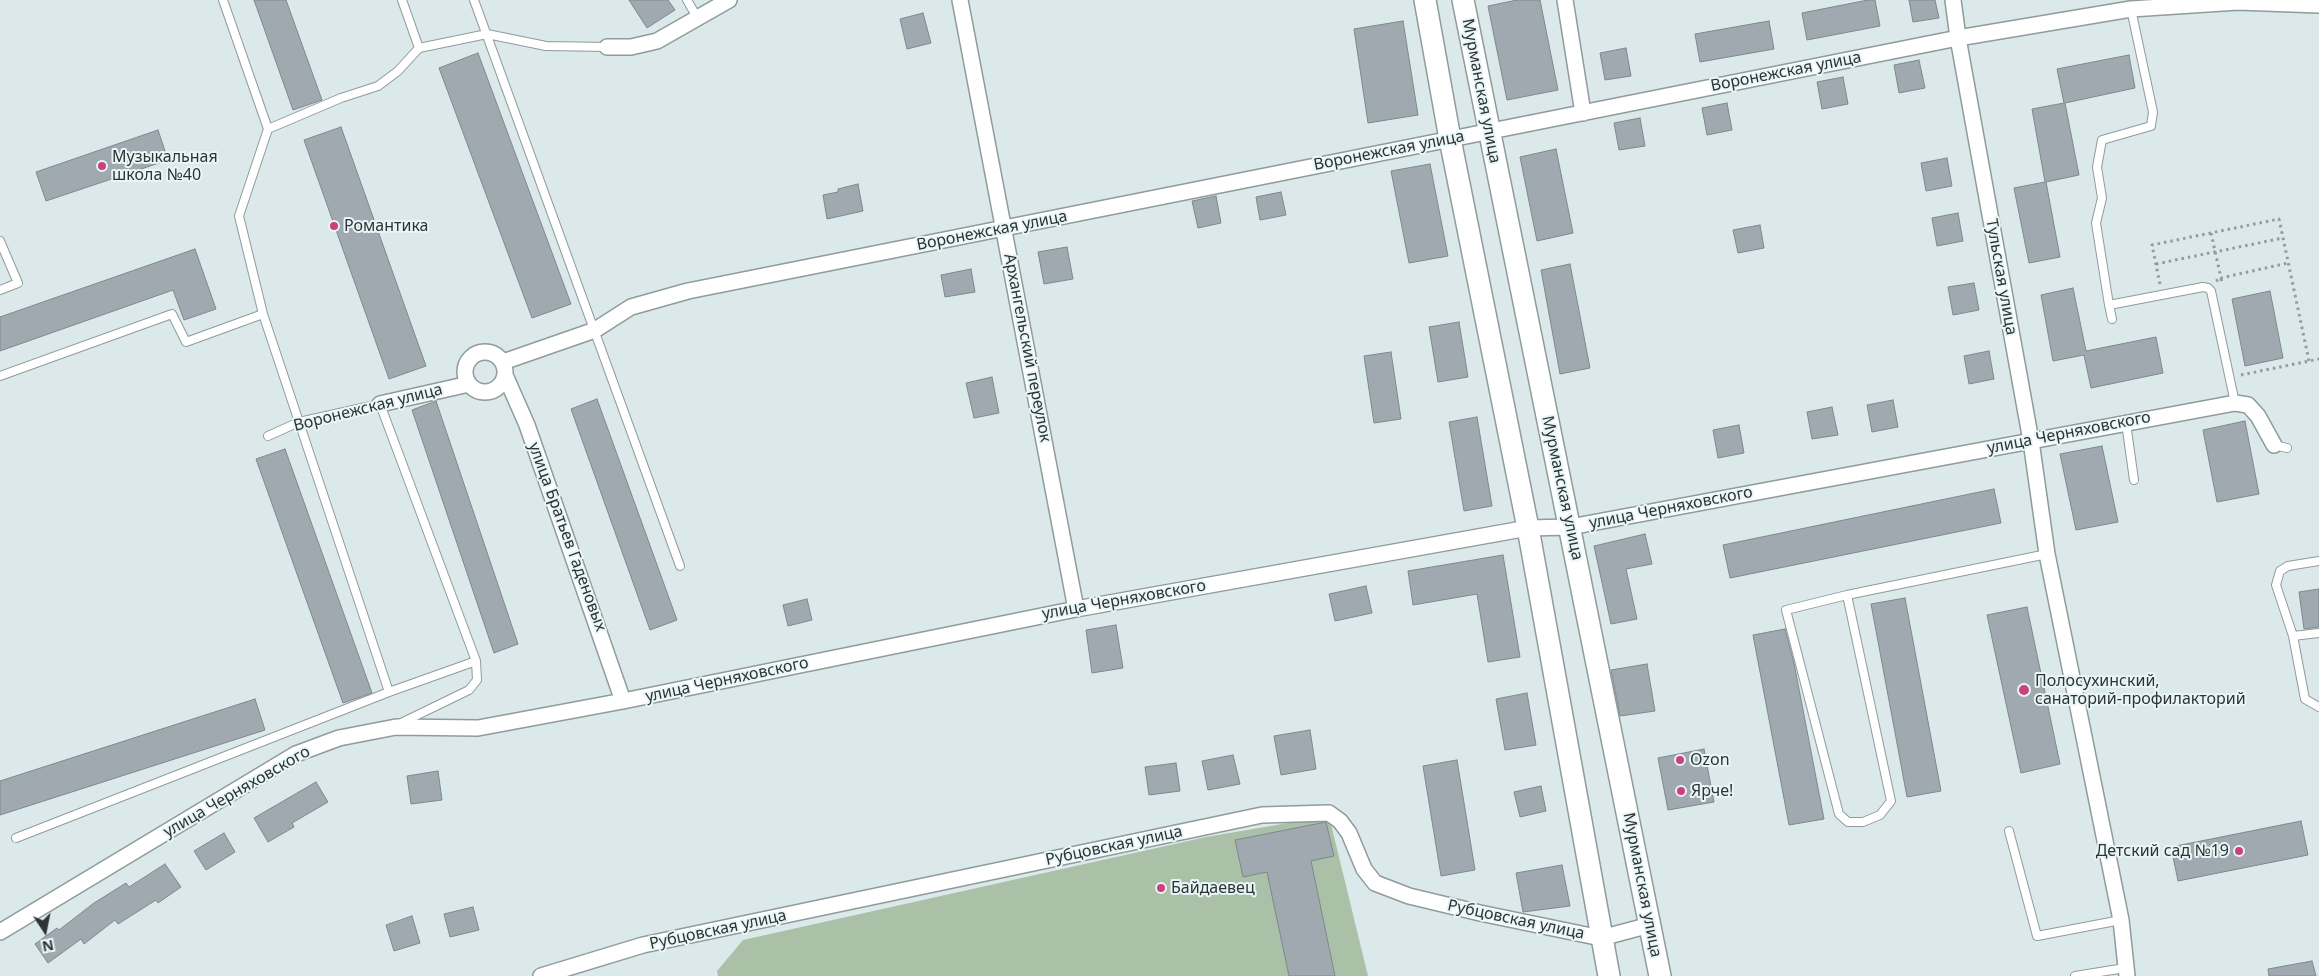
<!DOCTYPE html>
<html>
<head>
<meta charset="utf-8">
<style>
	body { margin:0 }
	#map { position:relative; width:2319px; height:976px; overflow:hidden; background:#dbe9ea; font-family:"Noto Sans",sans-serif }
	canvas { display:block }
	.north { position:absolute; left:20px; top:906px; width:50px; height:50px; -webkit-text-stroke:4px #e9f6f7; paint-order:stroke; rotate:169deg; font-size:14px; font-weight:700; line-height:20px; text-align:center; color:#2e3333 }
	.north::after { content:''; display:block; margin:auto; width:18px; height:22px; background:#2e3333; clip-path:polygon(50% 0,100% 100%,50% 72%,0 100%) }
</style>
</head>
<body>
<div id="map">
<canvas width="2319" height="976"></canvas>
<div class="north">N</div>
</div>
<script>
const context = document.querySelector('canvas').getContext('2d');
context.lineJoin = 'round';
function fill(path, color) { context.fillStyle = color; context.fill(path, 'evenodd'); }
const toPath = rows => new Path2D(rows.map(r => 'M' + r).join(''));
function trace(path, color, width, dash) { context.strokeStyle = color; context.lineWidth = width; context.lineCap = dash ? 'butt' : 'round'; context.setLineDash(dash || []); context.stroke(path); }
function write(font, color, halo, rows, align = 'center') {
  context.font = font + ' "Noto Sans",sans-serif'; context.lineWidth = 4; context.setLineDash([]); context.textBaseline = 'middle'; context.strokeStyle = halo; context.fillStyle = color; for (const [text, x, y, turn = 0] of rows) {
    context.save(); context.translate(x, y); context.rotate((+turn || 0) * Math.PI / 180); context.textAlign = isNaN(turn) ? turn : align; if (halo) context.strokeText(text, 0, 0); context.fillText(text, 0, 0); context.restore();
  }
}
fill(toPath([
	[1329,816,1368,976,718,976,717,971,743,940,1206,837]
]), '#aac1a7');
const building = toPath([
	[254,0,286,0,322,100,293,110,254,0],
	[629,0,668,0,675,10,647,28,629,0],
	[1517,0,1540,0,1558,90,1507,100,1488,6,1517,0],
	[1868,0,1875,0,1880,26,1807,40,1802,13,1868,0],
	[1909,0,1935,0,1939,18,1913,22,1909,0],
	[923,13,931,43,907,49,900,19,923,13],
	[1403,21,1418,115,1368,123,1354,29,1403,21],
	[1769,21,1774,49,1700,62,1695,34,1769,21],
	[1626,48,1631,76,1605,80,1600,53,1626,48],
	[478,53,571,304,532,318,439,68,478,53],
	[2129,55,2135,88,2065,103,2079,175,2046,182,2060,257,2029,263,2014,188,2045,182,2032,109,2064,103,2057,69,2129,55],
	[1919,60,1925,88,1899,93,1894,65,1919,60],
	[1843,77,1848,104,1822,109,1817,82,1843,77],
	[1727,103,1732,130,1707,135,1702,108,1727,103],
	[1640,118,1645,146,1619,150,1614,123,1640,118],
	[341,127,426,366,389,379,304,140,341,127],
	[158,130,168,160,46,201,36,172,158,130],
	[1556,149,1573,233,1537,241,1520,157,1556,149],
	[1947,158,1952,186,1926,191,1921,163,1947,158],
	[1430,164,1448,256,1409,263,1391,171,1430,164],
	[858,184,863,211,827,219,823,195,838,192,838,189,858,184],
	[1281,192,1286,215,1260,220,1256,197,1281,192],
	[1216,196,1221,223,1198,228,1192,201,1216,196],
	[1958,213,1963,241,1937,246,1932,218,1958,213],
	[1760,225,1764,248,1738,253,1733,230,1760,225],
	[1067,247,1073,279,1044,284,1038,252,1067,247],
	[195,249,216,309,184,320,173,290,0,351,0,317,195,249],
	[1570,264,1590,368,1560,374,1541,270,1570,264],
	[971,269,975,292,945,297,941,275,971,269],
	[1974,283,1979,310,1953,315,1948,287,1974,283],
	[2073,288,2086,351,2156,337,2163,373,2091,388,2084,355,2053,361,2041,295,2073,288],
	[2270,291,2283,358,2245,366,2232,299,2270,291],
	[1459,322,1468,377,1438,382,1429,327,1459,322],
	[1989,351,1994,379,1969,384,1964,356,1989,351],
	[1391,352,1401,419,1374,423,1364,356,1391,352],
	[992,377,999,413,974,418,966,383,992,377],
	[597,399,677,620,650,630,571,409,597,399],
	[1893,400,1898,427,1872,432,1867,405,1893,400],
	[436,401,518,644,494,653,412,410,436,401],
	[1832,407,1838,435,1812,439,1807,412,1832,407],
	[1477,417,1492,506,1464,511,1449,422,1477,417],
	[2245,421,2259,494,2217,502,2203,430,2245,421],
	[1739,425,1744,453,1718,458,1713,430,1739,425],
	[2102,446,2118,522,2076,530,2060,454,2102,446],
	[285,449,372,693,343,703,256,459,285,449],
	[1994,489,2001,523,1730,578,1723,545,1994,489],
	[1645,534,1652,564,1626,569,1637,619,1611,624,1594,546,1645,534],
	[1503,555,1520,657,1488,662,1477,594,1413,605,1408,571,1503,555],
	[1366,586,1372,613,1335,621,1329,594,1366,586],
	[2319,589,2319,627,2304,629,2299,592,2319,589],
	[1905,598,1941,791,1907,797,1871,604,1905,598],
	[807,599,812,620,788,626,783,605,807,599],
	[2027,607,2060,764,2021,773,1987,615,2027,607],
	[1116,625,1123,668,1092,673,1086,630,1116,625],
	[1785,629,1794,663,1824,819,1789,825,1753,635,1785,629],
	[1647,664,1655,711,1620,716,1611,670,1647,664],
	[1527,693,1536,745,1505,750,1496,699,1527,693],
	[255,699,265,730,0,815,0,781,255,699],
	[1310,730,1316,769,1281,775,1274,736,1310,730],
	[1704,749,1714,802,1668,810,1658,758,1704,749],
	[1233,755,1240,784,1208,790,1202,761,1233,755],
	[1457,760,1475,870,1441,876,1423,766,1457,760],
	[1176,763,1180,791,1149,795,1145,767,1176,763],
	[438,771,442,800,411,804,407,776,438,771],
	[316,782,328,802,292,823,294,827,268,842,254,818,316,782],
	[1541,786,1546,811,1520,817,1514,792,1541,786],
	[2301,821,2308,855,2178,881,2171,847,2301,821],
	[1326,822,1334,856,1311,861,1335,976,1289,976,1267,872,1243,877,1235,840,1326,822],
	[224,833,235,852,206,870,194,851,224,833],
	[165,864,181,887,158,903,156,900,118,924,115,920,84,944,81,939,48,963,35,944,57,928,59,930,94,903,126,883,129,887,165,864],
	[1562,865,1570,906,1523,912,1516,873,1562,865],
	[473,907,479,930,450,937,444,914,473,907],
	[412,916,420,943,394,951,386,925,412,916],
	[2312,961,2316,976,2269,976,2268,969,2312,961]
]);
fill(building, '#9fa9af');
trace(building, '#7e888e', 1);
const lane = toPath([
	[223,0,268,129,239,216,263,314,389,692,476,661],
	[402,0,419,48],
	[474,0,680,566],
	[687,0,698,19],
	[2131,9,2153,112,2151,126,2102,140,2097,167,2102,198,2096,223,2109,305,2203,287,2208,288,2211,291,2235,403],
	[268,129,341,98,378,86,398,71,419,48,487,34,546,46,607,47],
	[0,241,18,283,0,290],
	[2109,305,2112,319],
	[0,376,172,314,186,342,263,314],
	[2126,423,2134,480],
	[268,436,299,422,380,404,476,661,477,680,469,690,399,724],
	[2274,445,2287,448],
	[2319,561,2288,566,2280,571,2276,585,2293,636,2305,699,2319,707],
	[1847,595,1891,801,1880,815,1863,822,1848,822,1839,814,1786,610,1847,595,2047,554],
	[2293,636,2319,633],
	[2009,831,2037,936,2121,920],
	[16,838,389,692],
	[2075,976,2125,968]
]);
const street = toPath([
	[960,0,1076,609],
	[1565,0,1583,113],
	[1953,0,1958,38,2031,441,2047,554,2121,920,2127,976],
	[607,47,631,47,657,41,729,0],
	'465 372a20 20 0 1 1 40 0a20 20 0 1 1-40 0Z',
	[503,362,595,330,631,307,688,291,1958,38,2131,9,2238,2,2319,5],
	[505,375,527,425,623,701],
	[380,404,469,384],
	[0,932,296,754,339,738,396,727,478,728,623,701,1076,609,1528,528,1570,527,2235,403,2248,405,2258,416,2274,445],
	[541,976,643,945,1262,815,1329,813,1340,821,1349,833,1364,869,1375,883,1409,896,1480,913,1601,938,1650,925]
]);
const secondary = toPath([
	[1425,0,1450,139,1528,528,1609,976],
	[1463,0,1660,976]
]);
trace(lane, '#8f9b9c', 10);
trace(street, '#8f9b9c', 18);
trace(secondary, '#8f9b9c', 24);
trace(toPath([
	[2211,233,2221,278,2288,263],
	[2156,264,2283,238],
	[2216,281,2221,278,2222,285],
	[2160,284,2152,245,2279,219,2309,361],
	[2241,375,2319,359]
]), '#929c9d', 3, [2.5, 4]);
trace(lane, '#fff', 8);
trace(street, '#fff', 15);
trace(secondary, '#fff', 21);
for (const [x, y, r, color] of [
	[102,166,5,"#ca427d"],
	[334,226,5,"#ca427d"],
	[2024,690,6,"#ca427d"],
	[1680,760,5,"#ca427d"],
	[1681,791,5,"#ca427d"],
	[2239,851,5,"#ca427d"],
	[1161,888,5,"#ca427d"]
]) { const dot = new Path2D(); dot.arc(x, y, r, 0, 2 * Math.PI); context.fillStyle = color; context.fill(dot); trace(dot, '#e9f6f7', 2); }
write('16px', '#2e3333', '#e9f6f7', [
	["Воронежская улица",1786,72,-11],
	["Мурманская улица",1481,91,79],
	["Воронежская улица",1389,151,-11],
	["Воронежская улица",992,231,-11],
	["Тульская улица",2001,277,80],
	["Архангельский переулок",1027,348,79],
	["Воронежская улица",368,408,-14],
	["улица Черняховского",2069,433,-11],
	["Мурманская улица",1562,488,78],
	["улица Черняховского",1671,508,-11],
	["улица Братьев Гаденовых",567,537,70],
	["улица Черняховского",1124,600,-10],
	["улица Черняховского",727,680,-12],
	["улица Черняховского",237,792,-30],
	["Рубцовская улица",1114,846,-12],
	["Мурманская улица",1642,885,79],
	["Рубцовская улица",1516,920,12],
	["Рубцовская улица",718,930,-12]
]);
write('16px', '#2e3333', '#e9f6f7', [
	["Музыкальная",112,157],
	["школа №40",112,175],
	["Романтика",344,226],
	["Полосухинский,",2035,681],
	["санаторий-профилакторий",2035,699],
	["Ozon",1690,760],
	["Ярче!",1691,791],
	["Детский сад №19",2229,851,"right"],
	["Байдаевец",1171,888]
], 'left');
</script>
</body>
</html>
